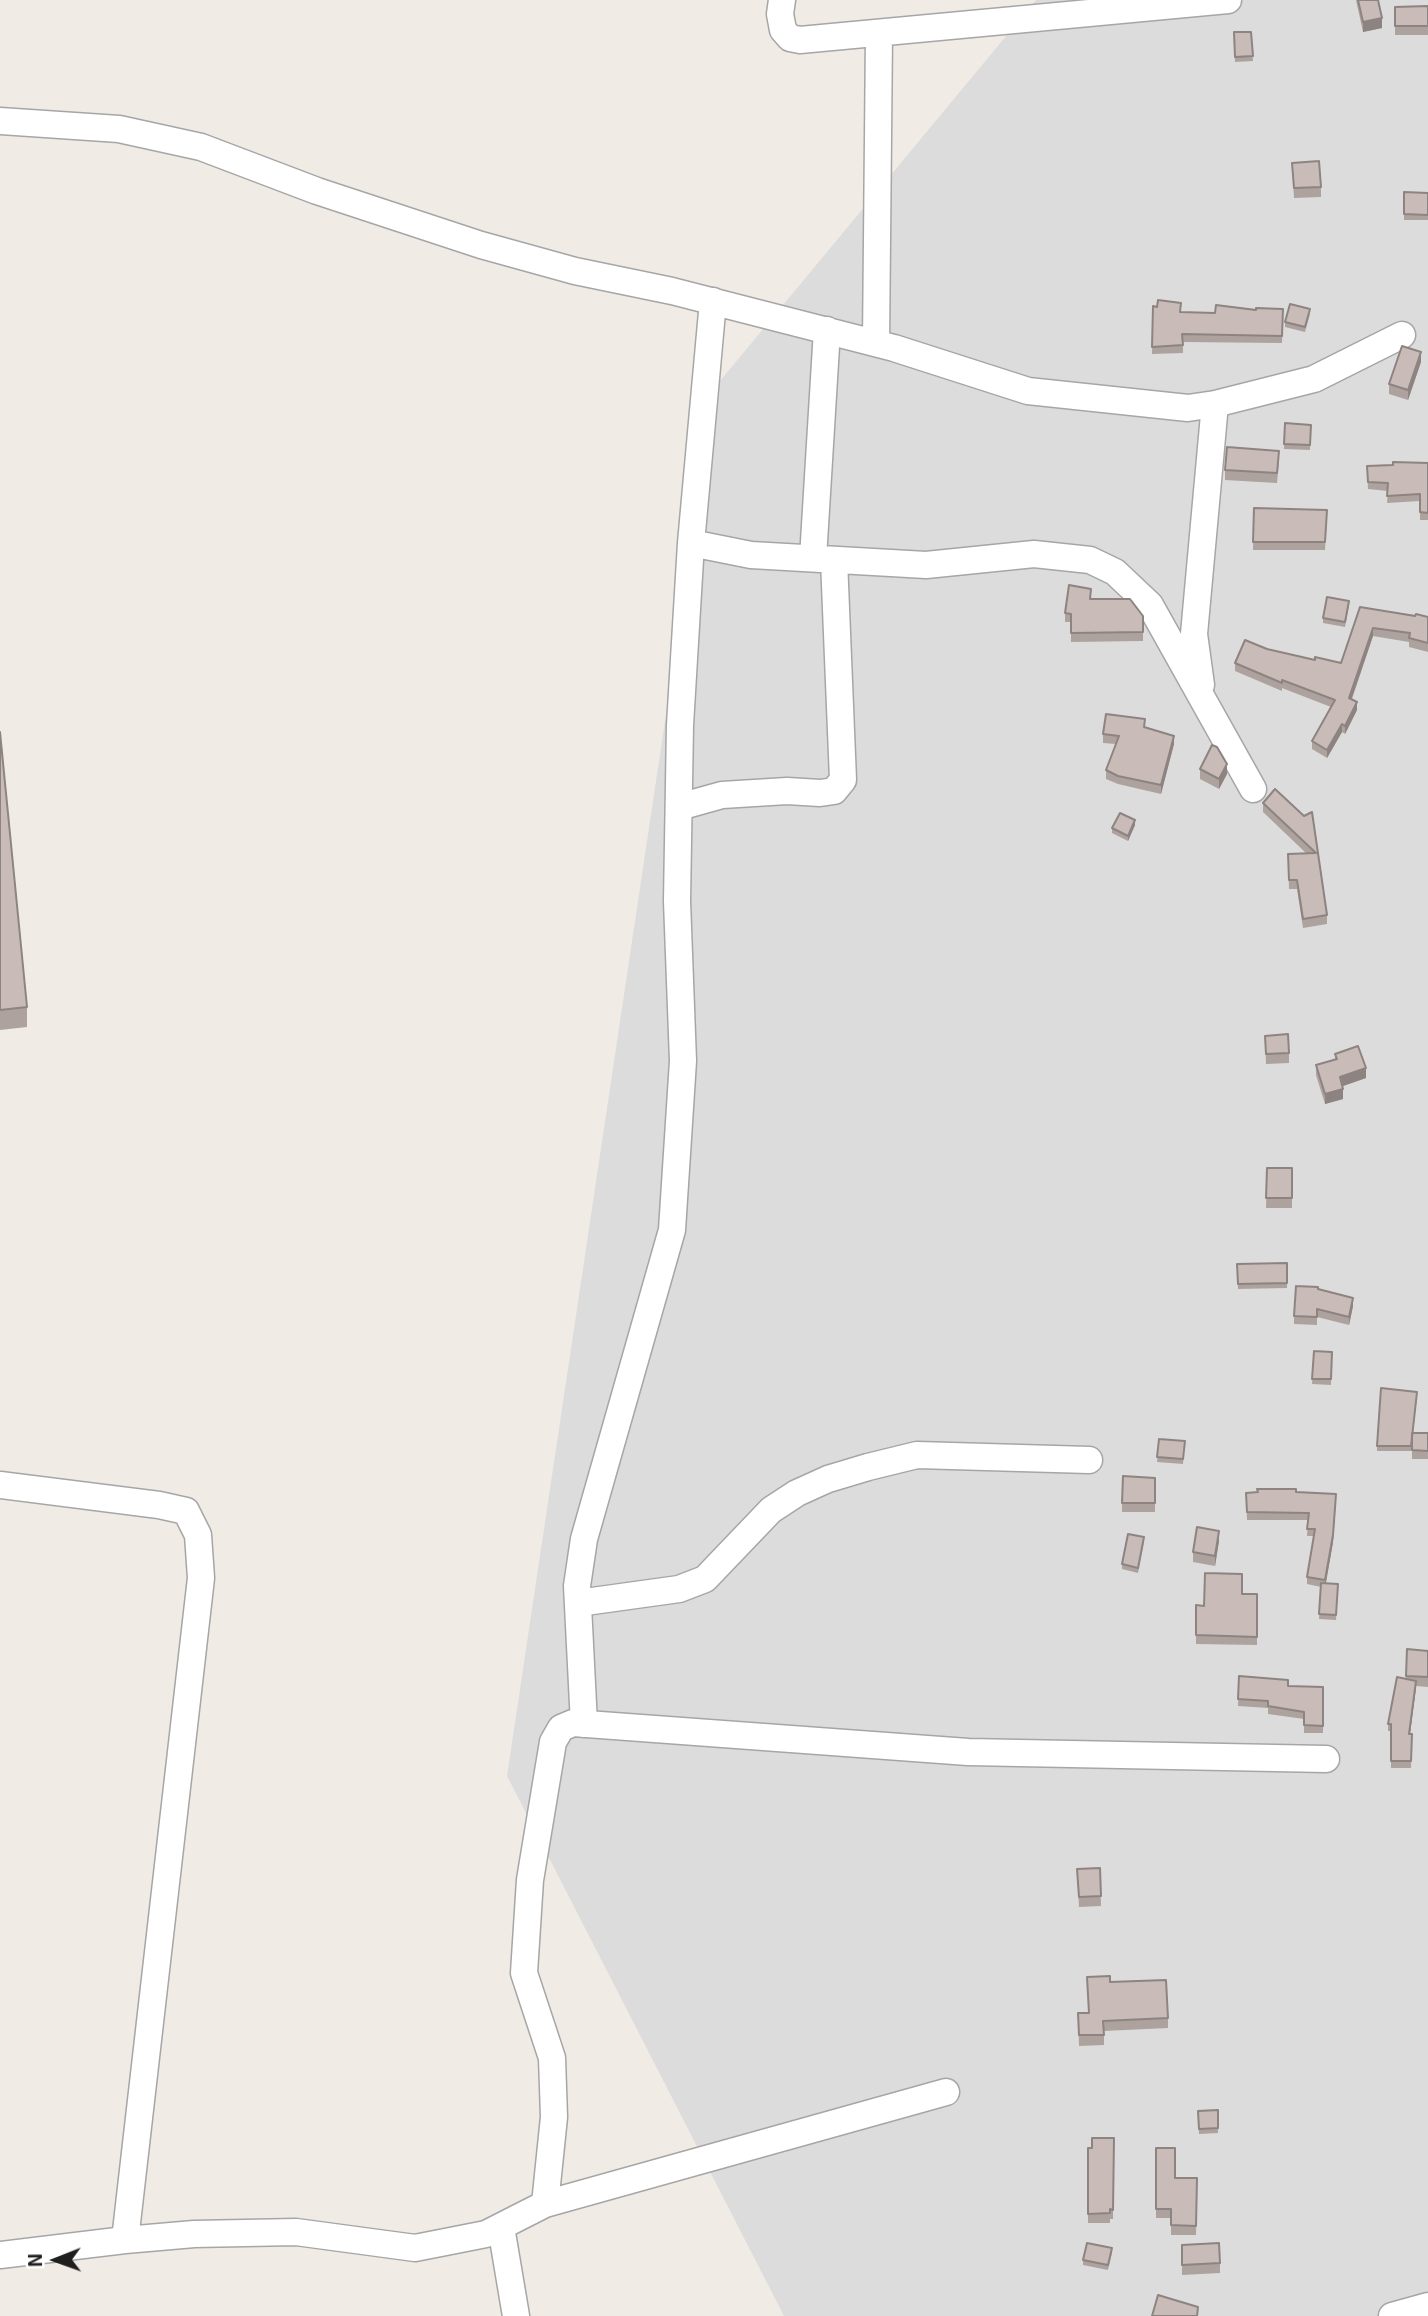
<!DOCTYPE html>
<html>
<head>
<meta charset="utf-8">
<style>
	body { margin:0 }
	#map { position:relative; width:1428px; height:2316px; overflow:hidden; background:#f1ebe5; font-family:"Exo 2",sans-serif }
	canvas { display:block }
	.north { position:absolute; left:21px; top:2225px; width:70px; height:70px; -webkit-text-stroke:5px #fff; paint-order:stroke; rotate:269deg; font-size:19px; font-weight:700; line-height:28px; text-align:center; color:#1f1f1f }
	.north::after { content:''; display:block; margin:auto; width:24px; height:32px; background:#1f1f1f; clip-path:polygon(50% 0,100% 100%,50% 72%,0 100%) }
</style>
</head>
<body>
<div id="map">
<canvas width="1428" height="2316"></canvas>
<div class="north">N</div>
</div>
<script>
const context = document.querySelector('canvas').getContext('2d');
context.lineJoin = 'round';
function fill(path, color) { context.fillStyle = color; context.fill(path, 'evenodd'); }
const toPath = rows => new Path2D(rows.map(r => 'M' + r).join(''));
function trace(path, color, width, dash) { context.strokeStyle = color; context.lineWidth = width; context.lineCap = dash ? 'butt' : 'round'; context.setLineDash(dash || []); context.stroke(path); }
fill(toPath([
	[1036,0,1428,0,1428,2316,784,2316,507,1776,715,387]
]), '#dddcdc');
const minor = toPath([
	[782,0,780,14,783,30,790,38,800,40,1228,0],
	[0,121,119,129,201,147,317,191,481,245,575,271,672,291,894,348,1028,391,1188,408,1215,404,1314,379,1402,335],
	[876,343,879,34],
	[691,543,751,555,926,565,1034,554,1090,560,1115,572,1150,605,1253,789],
	[813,558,827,330],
	[1201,685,1194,634,1215,404],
	[679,807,722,795,787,791,820,793,834,791,843,780,834,560],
	[0,1485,159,1505,186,1511,198,1535,201,1578,125,2240],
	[578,1603,679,1589,705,1579,771,1510,797,1493,828,1479,868,1467,917,1455,1089,1460],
	[584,1724,577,1586,584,1539,672,1230,683,1061,677,901,680,725,691,543,713,301],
	[545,2204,554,2117,552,2058,524,1973,530,1880,553,1742,561,1728,573,1723,968,1752,1326,1759],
	[501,2227,516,2316],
	[0,2255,125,2240,194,2234,296,2232,415,2248,486,2234,545,2204,946,2092],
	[1392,2316,1428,2306]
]);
trace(minor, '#a6a6a6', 29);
trace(minor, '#fff', 26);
fill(toPath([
	[1356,0,1378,0,1382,28,1363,32],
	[1428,6,1428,35,1395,35,1395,7],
	[1234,32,1251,32,1253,61,1235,62],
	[1292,163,1321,187,1321,197,1294,198],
	[1404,192,1428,193,1428,220,1404,220],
	[1153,306,1181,312,1215,313,1283,309,1282,343,1183,342,1183,353,1152,354],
	[1310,314,1305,332,1285,327,1285,322],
	[1421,362,1408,400,1389,394,1389,384],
	[1285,423,1311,425,1310,450,1284,449],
	[1279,461,1277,483,1225,480,1225,470],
	[1428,463,1428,520,1420,520,1420,501,1387,503,1388,491,1368,489,1367,466],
	[1254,508,1327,517,1325,550,1253,550],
	[1091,599,1143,616,1143,641,1071,642,1071,622,1065,622,1065,613],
	[1349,606,1345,627,1323,623,1323,618],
	[1360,607,1428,617,1428,652,1409,647,1409,642,1373,636,1352,699,1357,710,1345,734,1342,732,1327,758,1312,749,1312,741,1331,707,1282,688,1282,691,1235,671,1235,663,1267,649,1315,660,1341,663],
	[1145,728,1174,744,1161,794,1118,784,1106,779,1106,770,1116,744,1103,743,1103,734],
	[0,732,27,1007,27,1027,0,1030],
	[1200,769,1227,774,1219,789,1200,779],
	[1263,803,1304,816,1312,812,1327,915,1327,924,1303,928,1297,889,1289,889,1288,854,1307,854,1263,812],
	[1135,825,1128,841,1112,833,1112,828],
	[1265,1036,1289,1053,1289,1063,1266,1064],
	[1335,1054,1366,1078,1343,1086,1343,1099,1325,1104,1316,1075,1316,1065,1335,1059],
	[1267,1168,1292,1168,1292,1208,1266,1208],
	[1287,1263,1287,1288,1238,1289,1237,1264],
	[1318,1289,1353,1306,1349,1325,1317,1317,1317,1325,1294,1324,1294,1316],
	[1314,1351,1332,1352,1331,1385,1312,1384],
	[1417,1397,1413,1433,1428,1433,1428,1459,1412,1459,1412,1438,1411,1451,1377,1451,1377,1446],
	[1159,1439,1185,1441,1183,1464,1157,1462],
	[1155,1478,1155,1512,1122,1512,1122,1503],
	[1296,1492,1336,1502,1333,1542,1326,1583,1338,1584,1336,1620,1319,1619,1321,1587,1307,1584,1307,1577,1314,1536,1307,1536,1308,1520,1247,1520,1246,1493],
	[1219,1541,1215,1566,1193,1562,1193,1552],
	[1144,1542,1138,1573,1122,1569,1122,1564],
	[1242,1594,1257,1594,1257,1645,1196,1644,1196,1605,1204,1606],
	[1428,1651,1428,1687,1416,1686,1410,1734,1412,1734,1411,1768,1391,1768,1391,1731,1388,1731,1388,1724,1406,1679,1406,1676],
	[1239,1676,1288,1686,1323,1687,1323,1733,1304,1733,1304,1719,1268,1714,1268,1708,1238,1706],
	[1100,1868,1101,1906,1079,1907,1077,1869],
	[1087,1977,1168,2018,1168,2028,1104,2031,1104,2045,1079,2046,1078,2013,1089,2013],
	[1218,2110,1218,2133,1199,2134,1198,2111],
	[1114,2138,1113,2219,1110,2219,1110,2223,1088,2223,1088,2148,1092,2148],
	[1156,2148,1175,2178,1197,2178,1196,2235,1171,2235,1171,2218,1156,2218],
	[1182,2245,1220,2263,1220,2273,1182,2275],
	[1112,2253,1108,2270,1083,2265,1083,2260]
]), '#ada29e');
fill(toPath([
	[1382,18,1382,28,1363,32,1363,22],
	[1421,352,1421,362,1408,400,1408,390],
	[1373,628,1373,636,1349,706,1349,698],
	[1357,702,1357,710,1345,734,1345,726],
	[1342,724,1342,732,1327,758,1327,750],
	[1174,736,1174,744,1161,794,1161,785],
	[1227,764,1227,774,1219,789,1219,779],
	[1135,820,1135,825,1128,841,1128,836],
	[1366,1068,1366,1078,1340,1087,1340,1077],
	[1343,1089,1343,1099,1325,1104,1325,1094],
	[1353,1298,1353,1306,1349,1325,1349,1317],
	[1336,1494,1333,1542,1325,1587,1325,1580],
	[1219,1531,1219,1541,1215,1566,1215,1556],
	[1416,1681,1416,1688,1409,1741,1409,1734]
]), '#8d8481');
const building = toPath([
	[1358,0,1378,0,1382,18,1363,22,1358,0],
	[1428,6,1428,26,1395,26,1395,7,1428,6],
	[1234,32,1251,32,1253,56,1235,57,1234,32],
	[1319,161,1321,187,1294,188,1292,163,1319,161],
	[1404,192,1428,193,1428,215,1404,214,1404,192],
	[1158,300,1181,303,1180,312,1215,313,1216,305,1256,310,1256,308,1283,309,1282,336,1182,334,1183,345,1152,347,1153,306,1157,307,1158,300],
	[1290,304,1310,309,1305,327,1285,322,1290,304],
	[1402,346,1421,352,1408,390,1389,384,1402,346],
	[1285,423,1311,425,1310,445,1284,444,1285,423],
	[1227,447,1279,451,1277,473,1225,470,1227,447],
	[1393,462,1428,463,1428,513,1420,512,1420,494,1387,496,1388,483,1368,482,1367,466,1393,465,1393,462],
	[1254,508,1327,510,1325,542,1253,542,1254,508],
	[1069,585,1091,589,1090,599,1130,599,1143,616,1143,632,1071,633,1071,614,1065,613,1069,585],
	[1327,597,1349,601,1345,622,1323,618,1327,597],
	[1360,607,1415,616,1416,614,1428,617,1428,643,1409,638,1410,633,1373,628,1349,698,1357,702,1345,726,1342,724,1327,750,1312,741,1335,700,1282,680,1282,683,1235,663,1245,640,1267,649,1315,660,1315,657,1341,663,1360,607],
	[1106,714,1145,719,1144,727,1174,736,1161,785,1118,776,1106,770,1119,736,1103,734,1106,714],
	[0,732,27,1007,0,1010,0,732],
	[1212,745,1217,747,1227,764,1219,779,1200,769,1212,745],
	[1275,789,1304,816,1312,812,1327,915,1303,919,1297,880,1289,880,1288,854,1316,853,1263,803,1275,789],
	[1120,813,1135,820,1128,836,1112,828,1120,813],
	[1288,1034,1289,1053,1266,1054,1265,1036,1288,1034],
	[1358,1046,1366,1068,1340,1077,1343,1089,1325,1094,1316,1065,1337,1059,1335,1054,1358,1046],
	[1267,1168,1292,1168,1292,1198,1266,1198,1267,1168],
	[1287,1263,1287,1283,1238,1284,1237,1264,1287,1263],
	[1296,1286,1318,1287,1318,1289,1353,1298,1349,1317,1317,1309,1317,1317,1294,1316,1296,1286],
	[1314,1351,1332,1352,1331,1379,1312,1379,1314,1351],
	[1381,1388,1417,1392,1411,1446,1377,1446,1381,1388],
	[1412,1433,1428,1433,1428,1451,1412,1450,1412,1433],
	[1159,1439,1185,1441,1183,1459,1157,1457,1159,1439],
	[1123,1476,1155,1478,1155,1503,1122,1503,1123,1476],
	[1257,1489,1296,1489,1296,1492,1336,1494,1333,1535,1325,1580,1307,1577,1315,1529,1307,1529,1309,1513,1247,1512,1246,1493,1258,1492,1257,1489],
	[1197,1527,1219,1531,1215,1556,1193,1552,1197,1527],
	[1128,1534,1144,1537,1138,1568,1122,1564,1128,1534],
	[1205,1573,1242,1574,1242,1594,1257,1594,1257,1637,1196,1635,1196,1605,1204,1606,1205,1573],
	[1321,1583,1338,1584,1336,1615,1319,1614,1321,1583],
	[1407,1649,1428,1651,1428,1677,1406,1676,1407,1649],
	[1239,1676,1288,1680,1288,1686,1323,1687,1323,1726,1304,1725,1304,1712,1268,1706,1268,1701,1238,1699,1239,1676],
	[1397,1677,1416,1681,1409,1734,1412,1734,1411,1761,1391,1761,1391,1724,1388,1724,1397,1677],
	[1100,1868,1101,1896,1079,1897,1077,1869,1100,1868],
	[1110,1976,1110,1982,1166,1980,1168,2018,1103,2021,1104,2035,1079,2035,1078,2013,1089,2013,1087,1977,1110,1976],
	[1218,2110,1218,2128,1199,2129,1198,2111,1218,2110],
	[1092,2138,1114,2138,1113,2210,1110,2209,1110,2213,1088,2214,1088,2148,1092,2148,1092,2138],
	[1156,2148,1175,2148,1175,2178,1197,2178,1196,2226,1171,2225,1171,2209,1156,2209,1156,2148],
	[1087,2243,1112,2248,1108,2265,1083,2260,1087,2243],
	[1219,2243,1220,2263,1182,2265,1182,2245,1219,2243],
	[1158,2295,1198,2307,1197,2316,1152,2316,1158,2295]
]);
fill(building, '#c9bcb8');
trace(building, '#8d8481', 2);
</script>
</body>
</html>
